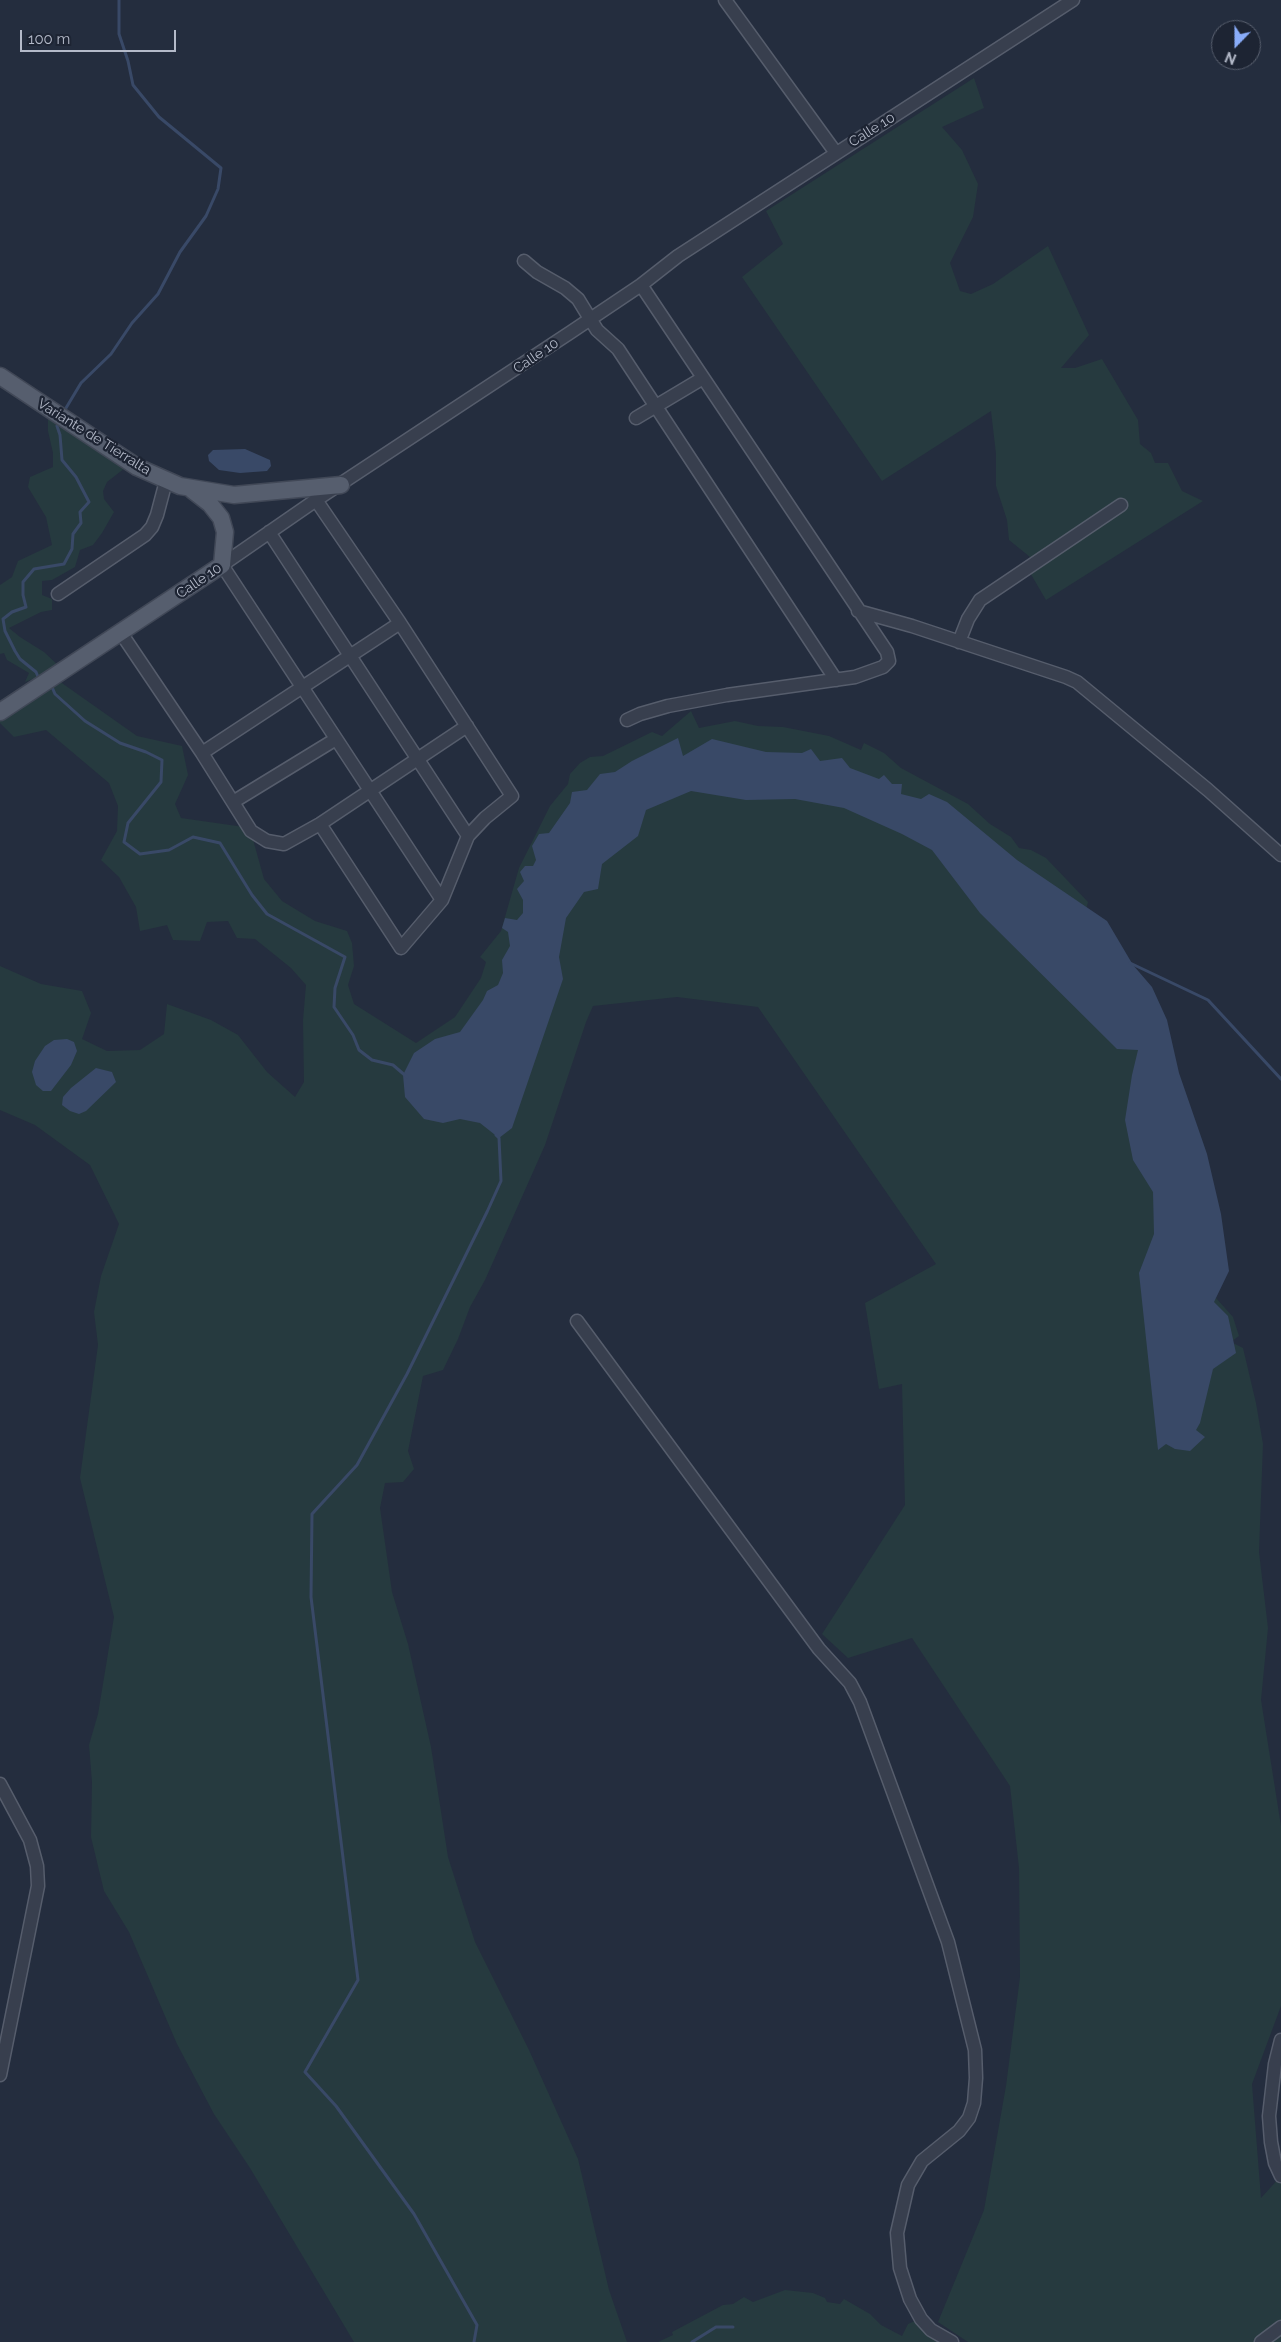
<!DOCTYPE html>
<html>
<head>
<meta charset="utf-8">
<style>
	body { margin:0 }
	#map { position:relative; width:1281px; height:2342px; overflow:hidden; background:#242d3e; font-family:Raleway,sans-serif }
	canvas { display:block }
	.north { position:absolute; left:1211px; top:20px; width:50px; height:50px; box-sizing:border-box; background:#1d2433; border:1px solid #59606f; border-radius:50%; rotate:202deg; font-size:14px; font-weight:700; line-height:20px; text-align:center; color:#b4bac9 }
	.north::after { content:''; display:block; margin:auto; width:18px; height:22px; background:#89acf9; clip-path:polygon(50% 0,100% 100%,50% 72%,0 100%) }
	.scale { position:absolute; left:20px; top:30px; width:156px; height:22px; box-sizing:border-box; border:2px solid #b4bac9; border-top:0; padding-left:6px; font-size:15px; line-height:18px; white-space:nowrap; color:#b4bac9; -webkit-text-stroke:4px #1d2433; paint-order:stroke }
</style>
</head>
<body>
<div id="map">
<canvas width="1281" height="2342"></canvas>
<div class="north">N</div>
<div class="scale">100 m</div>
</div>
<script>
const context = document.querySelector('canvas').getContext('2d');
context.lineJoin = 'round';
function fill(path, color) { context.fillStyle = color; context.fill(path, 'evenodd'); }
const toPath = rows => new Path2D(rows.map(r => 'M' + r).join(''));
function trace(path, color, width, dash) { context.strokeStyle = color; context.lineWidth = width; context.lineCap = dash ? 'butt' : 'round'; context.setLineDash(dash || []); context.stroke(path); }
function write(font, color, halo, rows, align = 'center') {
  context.font = font + ' Raleway,sans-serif'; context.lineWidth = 4.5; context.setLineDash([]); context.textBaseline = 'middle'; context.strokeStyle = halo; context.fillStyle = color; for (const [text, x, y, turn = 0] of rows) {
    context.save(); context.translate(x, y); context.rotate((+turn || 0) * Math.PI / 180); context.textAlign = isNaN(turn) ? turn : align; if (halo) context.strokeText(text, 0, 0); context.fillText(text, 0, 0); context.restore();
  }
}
fill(toPath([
	[974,78,984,108,942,127,962,150,978,184,973,217,950,263,960,291,971,294,993,284,1048,246,1089,335,1061,368,1075,368,1102,359,1138,420,1140,444,1151,453,1155,463,1168,463,1182,491,1203,501,1046,600,1029,571,1030,557,1009,540,1007,520,996,486,996,454,991,411,882,481,742,277,783,244,766,211],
	[48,415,125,468,107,482,103,491,104,499,114,512,102,533,93,545,80,550,75,567,52,580,42,581,42,595,52,599,52,610,41,612,9,628,20,637,44,652,61,668,25,682,29,673,7,660,4,653,0,654,0,585,12,577,18,561,52,545,46,517,28,487,30,477,53,467,53,453,48,431],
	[59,681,137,736,182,746,188,775,175,804,181,818,244,827,252,836,264,879,282,901,315,921,347,931,352,943,354,966,348,985,354,1004,416,1043,455,1017,481,978,486,962,480,957,501,931,519,868,550,806,568,784,570,774,580,763,590,757,603,756,652,732,662,736,691,711,699,728,735,721,758,726,783,727,829,736,861,750,864,743,884,753,901,768,968,804,990,824,1011,837,1019,848,1031,850,1046,858,1088,902,1083,923,1139,1015,1220,1279,1216,1298,1233,1317,1239,1336,1231,1342,1243,1348,1256,1403,1263,1444,1259,1552,1268,1628,1261,1700,1281,1826,1281,2006,1252,2084,1261,2198,1281,2176,1281,2342,968,2342,938,2322,984,2210,1006,2086,1020,1977,1019,1868,1010,1786,912,1638,848,1658,822,1634,905,1505,902,1384,879,1389,865,1303,936,1264,758,1007,677,997,593,1006,586,1022,545,1145,485,1280,470,1307,458,1339,443,1370,423,1376,408,1451,414,1469,403,1482,385,1483,380,1508,392,1592,408,1644,431,1747,448,1857,475,1942,529,2050,578,2159,609,2290,627,2342,354,2342,250,2168,214,2114,177,2044,129,1932,104,1891,91,1837,92,1782,89,1745,98,1714,114,1617,80,1478,98,1345,94,1312,101,1276,119,1224,90,1165,35,1125,0,1110,0,966,41,984,82,991,91,1013,82,1039,107,1051,140,1050,164,1034,167,1004,211,1020,238,1035,267,1072,295,1097,304,1082,303,1020,306,985,291,968,255,939,237,938,228,921,207,922,200,941,173,940,167,925,140,931,136,907,119,877,101,860,117,831,118,806,109,783,46,730,14,737,0,723,0,720],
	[785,2290,813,2293,825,2298,827,2302,840,2304,844,2299,870,2314,881,2325,902,2336,908,2324,921,2318,948,2342,658,2342,673,2335,672,2332,723,2305,733,2304,744,2297,753,2302]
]), '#263a3f');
fill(toPath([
	[245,449,270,460,271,466,267,471,240,473,219,470,209,461,208,455,213,450],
	[678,738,683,756,712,739,766,752,802,753,811,749,820,761,842,758,850,768,879,779,884,775,892,784,902,784,901,794,921,799,929,794,947,802,1017,860,1107,921,1133,965,1152,987,1167,1020,1179,1073,1207,1154,1221,1214,1229,1271,1214,1302,1228,1316,1236,1353,1213,1369,1200,1423,1196,1430,1205,1437,1190,1451,1175,1449,1166,1444,1158,1450,1139,1273,1154,1234,1153,1192,1133,1160,1125,1120,1132,1075,1138,1050,1117,1049,980,913,932,850,902,834,844,808,795,799,746,800,691,791,646,810,638,836,602,864,598,889,584,892,566,918,559,957,563,979,512,1128,499,1138,480,1123,460,1119,443,1123,424,1119,405,1097,403,1075,414,1053,435,1039,460,1032,483,1000,487,991,498,985,503,973,502,960,510,946,508,932,502,928,505,918,517,920,523,913,523,900,517,889,524,881,520,872,525,866,533,866,536,860,532,846,539,834,549,833,570,803,572,792,587,790,600,774,615,772,632,761],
	[67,1039,74,1042,77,1051,71,1065,51,1091,43,1091,36,1085,32,1072,35,1061,45,1046,54,1040],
	[96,1068,112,1072,116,1082,86,1111,79,1114,70,1111,62,1105,63,1097,71,1088]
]), '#394967');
trace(toPath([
	[66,408,81,383,111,354,132,323,158,294,180,252,206,216,218,189,221,168,159,117,133,85,128,61,119,34,119,0],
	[39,679,36,672,20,659,15,651,5,631,3,619,12,612,26,607,23,595,23,582,34,569,64,564,72,549,73,534,81,523,80,512,89,502,76,477,62,460,60,435,57,426],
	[52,687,55,694,85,721,120,743,146,752,162,760,161,782,128,823,124,842,140,854,169,850,193,837,220,843,252,895,267,914,345,957,335,988,334,1007,353,1035,359,1050,372,1060,393,1065,407,1077],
	[1130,963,1208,1000,1281,1079],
	[474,2342,477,2325,414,2214,336,2106,305,2072,358,1980,311,1597,312,1514,357,1465,407,1374,487,1212,501,1181,499,1138,496,1135],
	[692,2342,716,2327,733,2327]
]), '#394967', 3);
const minor = toPath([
	[725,0,836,153],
	[524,261,537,272,565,288,578,299,597,330,618,349,836,680],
	[636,418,703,378],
	[316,500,400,623,512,796,485,818,468,836,442,900,401,948,320,824],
	[269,532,468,836],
	[58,594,145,535,152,527,157,515,166,481],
	[858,611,912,626,1066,677,1077,682,1208,790,1281,855],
	[121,633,202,753,251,831,267,841,284,844,320,824,467,726],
	[959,642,968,619,980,600,1121,505],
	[627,720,640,714,668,706,727,695,855,677,883,667,889,661,887,652,641,285],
	[202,753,400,623],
	[233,802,336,739],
	[442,900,222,565,316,500,571,332,641,285,678,256,1073,0],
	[577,1321,819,1649,850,1683,860,1702,948,1942,975,2050,976,2078,974,2103,969,2118,959,2131,922,2161,908,2185,897,2233,900,2268,910,2299,921,2319,931,2330,952,2342],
	[0,1784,30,1840,37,1866,38,1886,0,2075],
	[1281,2040,1275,2064,1269,2116,1271,2142,1275,2163,1281,2176],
	[1261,2342,1281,2327]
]);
const major = toPath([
	[0,376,137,467,180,486,234,495,341,485],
	[0,712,222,565,225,532,221,518,210,504,192,490]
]);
trace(minor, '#565d6c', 15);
trace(major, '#414857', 19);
trace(minor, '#383f4e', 12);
trace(major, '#565e6e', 16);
write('14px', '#b4bac9', '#1d2433', [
	["Calle 10",872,130,-32],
	["Calle 10",536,356,-34],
	["Variante de Tierralta",94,437,32],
	["Calle 10",199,581,-34]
]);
</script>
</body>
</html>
